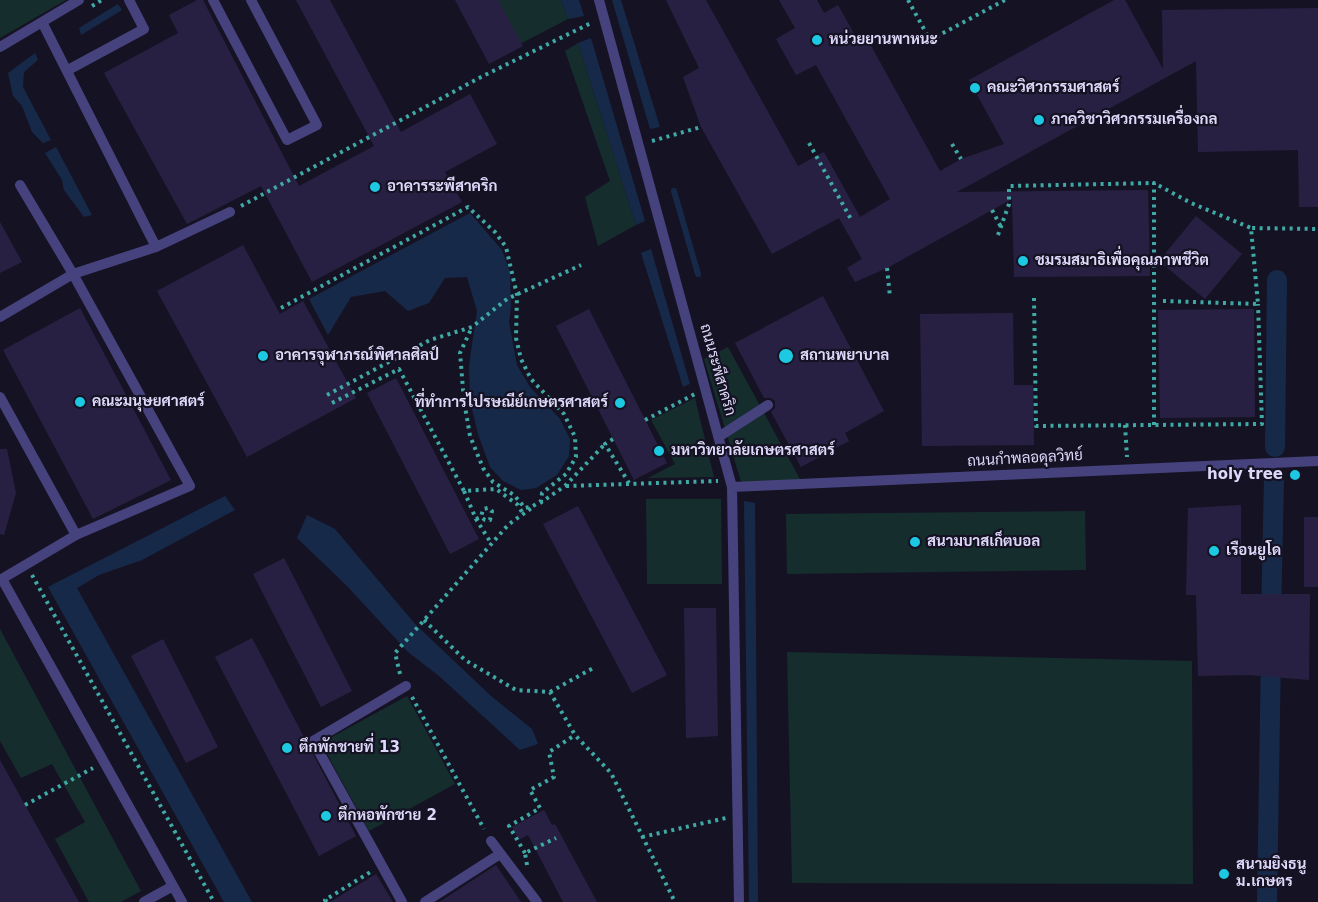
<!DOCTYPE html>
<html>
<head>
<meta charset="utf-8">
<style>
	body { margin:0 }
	canvas { display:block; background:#151223 }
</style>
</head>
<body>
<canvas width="1318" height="902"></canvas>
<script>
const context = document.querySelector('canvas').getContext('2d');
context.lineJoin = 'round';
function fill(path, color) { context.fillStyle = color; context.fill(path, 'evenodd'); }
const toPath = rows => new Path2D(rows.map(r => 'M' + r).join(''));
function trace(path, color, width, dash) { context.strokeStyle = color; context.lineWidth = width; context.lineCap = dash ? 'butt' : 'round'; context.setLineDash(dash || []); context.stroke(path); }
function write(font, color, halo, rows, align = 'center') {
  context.font = font + ' "DejaVu Sans",Sarabun,sans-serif'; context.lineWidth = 4.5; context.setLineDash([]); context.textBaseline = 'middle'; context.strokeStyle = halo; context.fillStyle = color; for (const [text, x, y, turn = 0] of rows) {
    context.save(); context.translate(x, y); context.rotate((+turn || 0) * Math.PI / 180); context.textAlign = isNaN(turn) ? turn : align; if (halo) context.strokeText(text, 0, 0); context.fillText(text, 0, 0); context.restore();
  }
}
fill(toPath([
	[0,0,66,0,0,38],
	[497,0,561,0,568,19,520,44],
	[578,43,636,225,598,246,585,197,610,181,565,51],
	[728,347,801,481,742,485,704,359],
	[695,398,714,477,648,478,675,464,651,420],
	[646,499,721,499,722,584,647,584],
	[1085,511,1086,570,787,574,786,514],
	[0,629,141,891,121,902,89,902,55,839,85,822,52,764,21,778,0,741],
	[787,652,1192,661,1193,884,792,883],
	[407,696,455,784,369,831,321,743]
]), '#152d2d');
fill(toPath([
	[561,0,579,0,584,16,568,19],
	[612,0,621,0,660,127,650,129],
	[118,4,122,10,81,35,79,28],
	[591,38,645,221,636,225,578,43],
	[35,53,38,60,24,72,23,87,51,140,43,143,32,132,22,106,13,96,8,73],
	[56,147,92,215,84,217,64,190,62,180,45,153],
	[470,213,502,250,510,272,511,307,509,322,517,365,530,387,560,419,570,439,569,456,557,475,536,488,521,490,503,481,490,467,478,434,470,401,469,365,477,311,467,277,445,278,429,303,408,311,385,291,351,297,328,335,309,299],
	[651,249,690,384,683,387,641,253],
	[225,496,235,510,142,560,99,575,77,588,252,902,224,902,48,587],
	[744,501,755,503,758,902,749,902],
	[307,515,335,529,415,624,491,696,532,729,538,744,520,750,439,676,408,652,346,585,297,538]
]), '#172948');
trace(toPath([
	[674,191,698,274]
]), '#172948', 6);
trace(toPath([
	[1275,447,1277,280],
	[1271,620,1274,478],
	[1267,902,1271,652]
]), '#172948', 20);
fill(toPath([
	[197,0,203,0,299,186,374,146,296,0,330,0,401,132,470,94,497,144,445,172,462,202,312,282,261,186,187,224,104,73,178,33,169,15],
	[455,0,498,0,523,46,489,64],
	[666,0,706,0,798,166,824,152,860,217,890,199,816,65,796,75,776,39,795,28,779,0,817,0,824,13,838,5,861,46,869,42,940,171,961,159,1004,144,969,80,1114,0,1125,0,1163,69,1162,10,1318,8,1318,207,1299,207,1298,150,1198,152,1196,61,957,192,1148,190,1150,276,1014,277,1012,199,887,268,855,282,847,268,862,259,839,218,772,254,701,127,683,77,699,68],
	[1196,216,1242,254,1205,299,1159,261],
	[0,222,22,262,0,273],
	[243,245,280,314,303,301,356,398,247,457,157,291],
	[823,296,884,411,845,433,849,441,801,467,771,412,775,408,775,401,771,398,764,398,735,343],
	[80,308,171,480,93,519,3,350],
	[589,309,667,463,634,480,556,326],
	[1254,309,1255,417,1160,418,1158,310],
	[1013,313,1014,385,1033,385,1034,445,922,446,920,314],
	[396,378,479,539,450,554,367,393],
	[0,449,7,449,16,493,4,535,0,534],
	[1241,505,1241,594,1310,594,1309,680,1248,675,1198,676,1196,595,1186,595,1188,508],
	[578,506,667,675,632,693,543,524],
	[1304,517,1318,517,1318,587,1304,587],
	[284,558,352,691,321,707,253,574],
	[684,608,716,608,718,736,686,738],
	[252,638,356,836,319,856,215,657],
	[163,639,218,747,186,763,131,656],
	[0,760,25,805,79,902,0,902],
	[544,810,552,825,555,824,597,902,563,902,528,835,519,840,512,827],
	[496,865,521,902,439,902,447,897],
	[376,874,393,902,330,902]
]), '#282042');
trace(toPath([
	[908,0,930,40,1005,0],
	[92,6,102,0],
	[652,141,701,127],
	[809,143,852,221],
	[952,144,961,159],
	[241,206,481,77,593,22],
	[992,210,1001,227],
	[998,235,1009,204,1009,186,1154,183],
	[887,268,890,297],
	[1034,298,1036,426,1262,424,1258,304],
	[1163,301,1258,304,1251,228,1318,229],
	[281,308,468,207,495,232,506,247,517,295,516,338,521,359,531,379,564,414,575,437,576,457,566,474,542,493,541,501,533,506,525,508,514,495,493,482,483,468,470,436,464,401,460,353,472,327],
	[327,395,430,340,472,327,507,299,581,265],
	[332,403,399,369,464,491,496,489,518,505,523,514],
	[645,420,695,394],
	[1125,425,1127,457],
	[1154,425,1154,183,1191,203,1251,228],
	[613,439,605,444,629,483],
	[566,486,718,481],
	[464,491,476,519,491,543],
	[540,503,565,486,605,444],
	[476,519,481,517,485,520,490,520,492,511,488,508,483,509,481,517],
	[32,575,214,902],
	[424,620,465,660,516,690,550,692,575,735,611,773,675,902],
	[400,674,395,653,509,524,533,507],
	[550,692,595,667],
	[412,697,484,829],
	[25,805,93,768],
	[642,837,726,818],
	[525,853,509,826,540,808,530,790,554,777,549,752,575,735],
	[527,865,525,853,556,838],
	[327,902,325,900,372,871]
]), '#3ea9a5', 4, [3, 4.5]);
trace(toPath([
	[213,0,287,140,317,125,251,0],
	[599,0,732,487,739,902],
	[42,22,156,247],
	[0,47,79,0],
	[68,70,144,29,129,0],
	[0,317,73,274,156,247,230,212],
	[0,397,76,535],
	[720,436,768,405],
	[732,487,1318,461],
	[2,579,182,902],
	[0,580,76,535,190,486,73,274,20,185],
	[491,841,537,902],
	[144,902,173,886],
	[402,902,313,741,406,686],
	[425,902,500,854]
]), '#46427d', 10);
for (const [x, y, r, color] of [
	[817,40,6,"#1dc9e2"],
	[975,88,6,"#1dc9e2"],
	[1039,120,6,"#1dc9e2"],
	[375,187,6,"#1dc9e2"],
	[1023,261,6,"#1dc9e2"],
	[263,356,6,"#1dc9e2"],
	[786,356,8,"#1dc9e2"],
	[80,402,6,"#1dc9e2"],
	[620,403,6,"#1dc9e2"],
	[659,451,6,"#1dc9e2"],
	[1295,475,6,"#1dc9e2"],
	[915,542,6,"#1dc9e2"],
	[1214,551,6,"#1dc9e2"],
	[287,748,6,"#1dc9e2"],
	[326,816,6,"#1dc9e2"],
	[1224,874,6,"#1dc9e2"]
]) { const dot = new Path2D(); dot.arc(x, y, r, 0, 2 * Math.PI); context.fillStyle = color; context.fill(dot); trace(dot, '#151223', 2); }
write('bold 15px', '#ded9fa', '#151223', [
	["หน่วยยานพาหนะ",829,40],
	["คณะวิศวกรรมศาสตร์",987,88],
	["ภาควิชาวิศวกรรมเครื่องกล",1051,120],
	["อาคารระพีสาคริก",387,187],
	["ชมรมสมาธิเพื่อคุณภาพชีวิต",1035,261],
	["อาคารจุฬาภรณ์พิศาลศิลป์",275,356],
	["สถานพยาบาล",800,356],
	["คณะมนุษยศาสตร์",92,402],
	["ที่ทำการไปรษณีย์เกษตรศาสตร์",608,403,"right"],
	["มหาวิทยาลัยเกษตรศาสตร์",671,451],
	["holy tree",1283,475,"right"],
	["สนามบาสเก็ตบอล",927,542],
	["เรือนยูโด",1226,551],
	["ตึกพักชายที่ 13",299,748],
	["ตึกหอพักชาย 2",338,816],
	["สนามยิงธนู",1236,865],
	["ม.เกษตร",1236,882]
], 'left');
write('15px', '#ded9fa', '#151223', [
	["ถนนระพีสาคริก",717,370,74],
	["ถนนกำพลอดุลวิทย์",1025,459,-3]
]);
</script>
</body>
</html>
